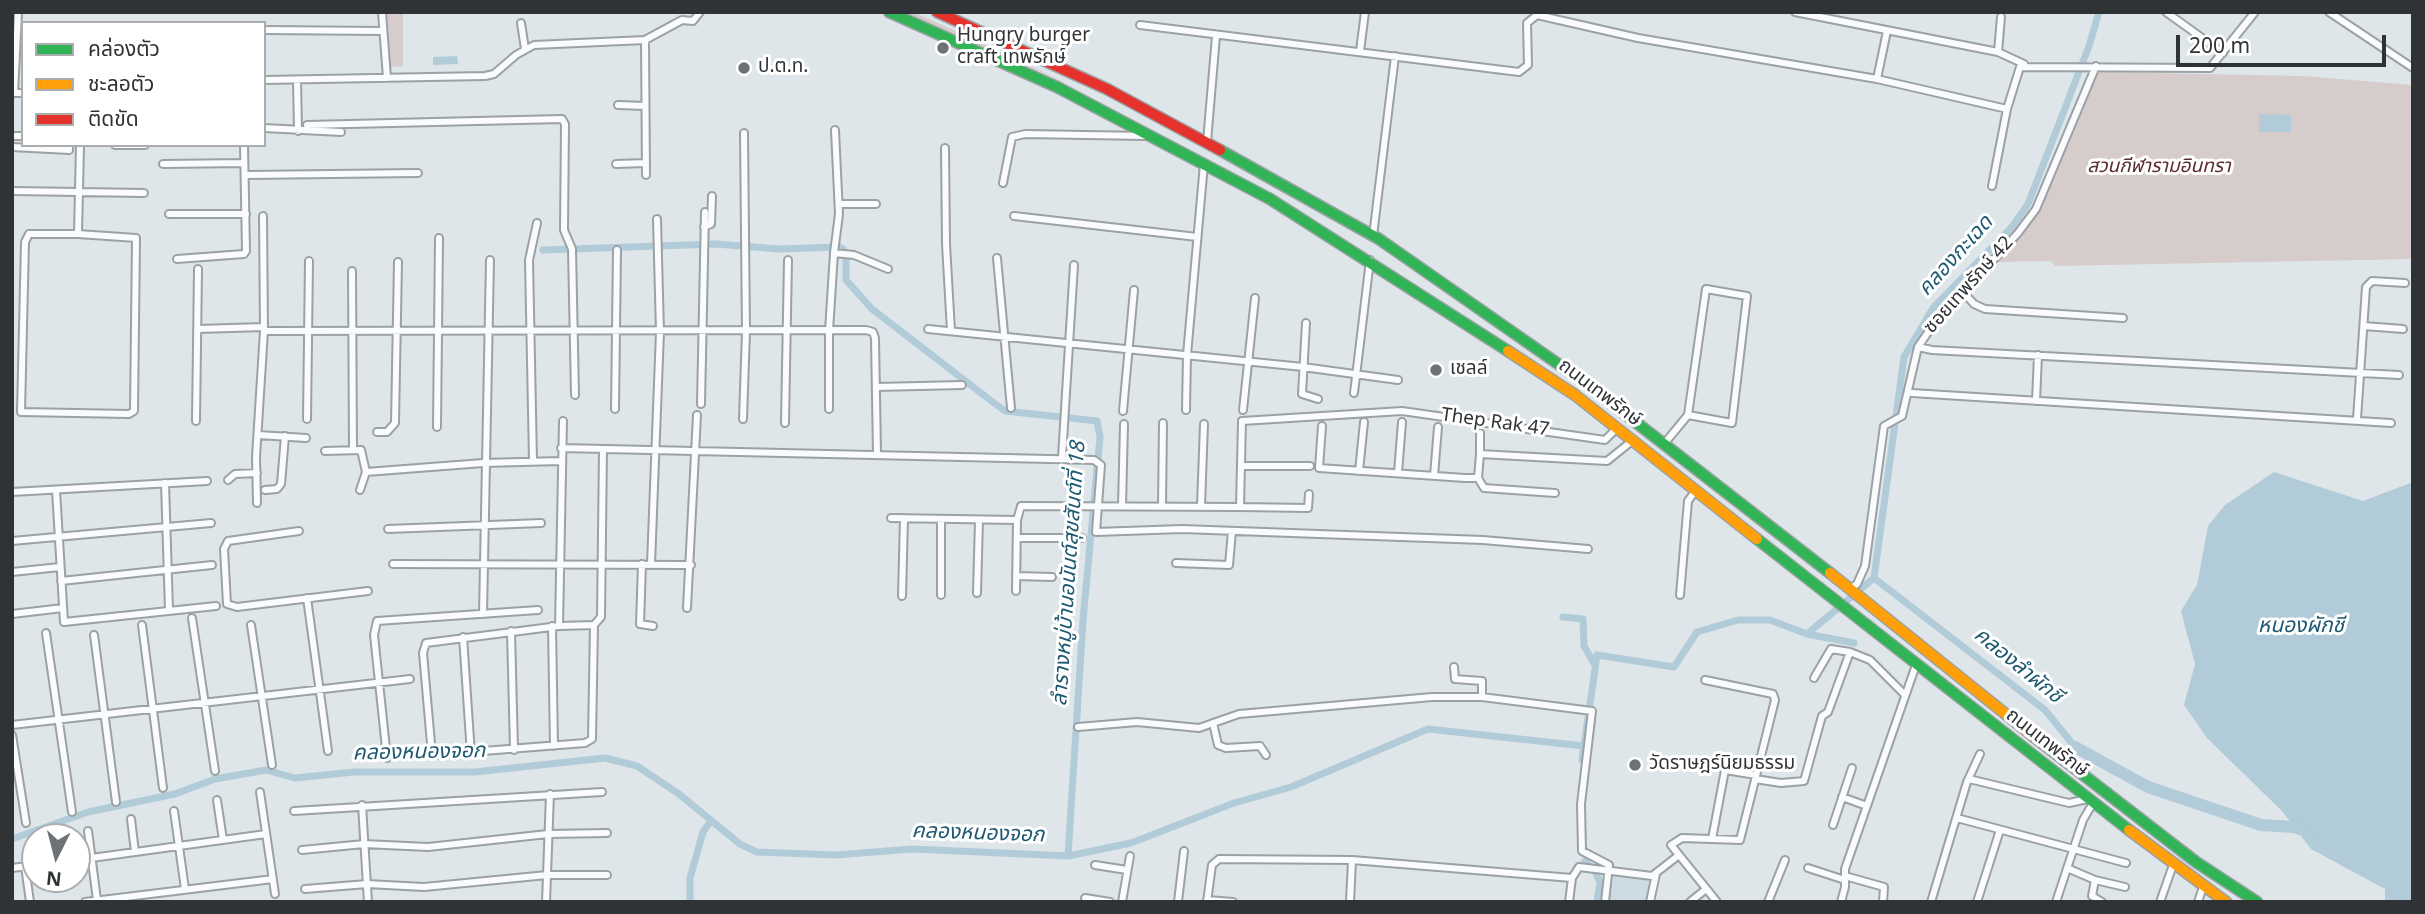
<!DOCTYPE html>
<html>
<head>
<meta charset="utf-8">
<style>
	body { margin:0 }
	#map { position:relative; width:2425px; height:914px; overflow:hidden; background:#dee6e9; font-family:Georgia,"Noto Sans Thai",serif }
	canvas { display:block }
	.frame { position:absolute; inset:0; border:14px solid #2f3336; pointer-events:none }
	.legend { position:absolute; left:21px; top:21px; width:245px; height:126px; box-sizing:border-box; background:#fff; border:2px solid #acadaf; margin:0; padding:9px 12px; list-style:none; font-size:21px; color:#2f3336 }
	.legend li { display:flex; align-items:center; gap:14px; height:35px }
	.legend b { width:35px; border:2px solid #acadaf }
	.north { position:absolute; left:21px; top:823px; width:70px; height:70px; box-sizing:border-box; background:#fff; border:2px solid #acadaf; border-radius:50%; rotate:186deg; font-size:19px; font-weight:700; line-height:28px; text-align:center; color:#2f3336 }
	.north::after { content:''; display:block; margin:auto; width:24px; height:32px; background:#6c7275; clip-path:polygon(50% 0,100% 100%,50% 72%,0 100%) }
	.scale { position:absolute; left:2176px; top:35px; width:210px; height:32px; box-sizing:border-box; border:4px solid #2f3336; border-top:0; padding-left:9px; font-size:21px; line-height:24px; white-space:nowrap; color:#2f3336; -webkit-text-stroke:5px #fff; paint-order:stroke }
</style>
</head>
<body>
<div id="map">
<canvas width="2425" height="914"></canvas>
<div class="frame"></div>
<ul class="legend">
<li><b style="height:9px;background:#30b455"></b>คล่องตัว</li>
<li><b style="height:9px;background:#ff9f0a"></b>ชะลอตัว</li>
<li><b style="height:9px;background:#e5322d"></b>ติดขัด</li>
</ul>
<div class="north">N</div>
<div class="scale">200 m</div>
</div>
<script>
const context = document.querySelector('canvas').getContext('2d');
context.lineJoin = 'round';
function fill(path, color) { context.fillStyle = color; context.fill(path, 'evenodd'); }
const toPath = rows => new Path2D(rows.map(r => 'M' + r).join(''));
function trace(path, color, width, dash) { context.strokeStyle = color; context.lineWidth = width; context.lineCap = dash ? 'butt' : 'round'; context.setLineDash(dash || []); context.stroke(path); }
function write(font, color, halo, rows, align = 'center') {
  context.font = font + ' Georgia,"Noto Sans Thai",serif'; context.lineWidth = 6; context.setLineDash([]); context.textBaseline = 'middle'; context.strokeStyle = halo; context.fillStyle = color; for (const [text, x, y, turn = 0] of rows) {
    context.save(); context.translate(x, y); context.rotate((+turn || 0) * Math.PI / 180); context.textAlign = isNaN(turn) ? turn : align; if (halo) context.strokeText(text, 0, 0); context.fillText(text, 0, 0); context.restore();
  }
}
fill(toPath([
	[1613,876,1653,880,1648,902,1609,902]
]), '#cddce3');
fill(toPath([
	[387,12,403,12,403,66,391,67],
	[904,12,913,12,956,31,1067,83],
	[2096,72,2303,76,2413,85,2413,259,2055,266,2051,261,1997,262,2025,231,2038,210]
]), '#d7cccc');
fill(toPath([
	[457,56,458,64,433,65,433,57],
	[2259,114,2291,115,2291,132,2259,132],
	[2274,472,2363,501,2413,482,2413,902,2385,902,2385,889,2311,849,2282,811,2207,738,2184,705,2195,664,2181,611,2197,585,2208,526,2225,505]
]), '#b2cbd8');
trace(toPath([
	[543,250,716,244,779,249,839,247,843,249,846,258,846,280,872,309,994,403,1005,411,1097,421,1100,437,1083,620,1068,856],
	[1874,578,1904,357,1933,308,2012,227,2028,204,2089,46,2099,12],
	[1563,617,1583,619,1584,646,1595,665],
	[1807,634,1874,578,2045,710,2075,747],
	[1582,760,1584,746],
	[12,839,88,812,175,794,215,779,266,770,295,778,354,772,475,772,605,758,637,766,679,794,740,844,757,852,836,855,912,849,1068,856,1131,843,1234,803,1291,787,1428,729,1584,746,1597,655,1674,667,1697,632,1738,620,1770,620,1807,634,1854,643],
	[1585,861,1596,873,1600,882,1597,902],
	[690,902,690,878,703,832,711,821]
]), '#b2cbd8', 7);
trace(toPath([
	[2075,747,2148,787,2261,825,2294,827,2310,832]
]), '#b2cbd8', 12);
const street = toPath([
	[382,12,387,78],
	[1795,12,1998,52,2024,64],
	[2166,12,2223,53],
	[2329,12,2413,68],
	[521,23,525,49],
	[1140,25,1519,72,1528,65,1527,23,1537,15,1638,38,1877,79,2007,109],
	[264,30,383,31],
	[645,40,646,175],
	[1360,51,1365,12],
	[1998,52,2001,17],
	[1877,79,1887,31],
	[264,80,485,76,494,74,516,55,534,45,645,40,682,20,693,21,700,12],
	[297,80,298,131],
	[12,93,23,93],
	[14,93,18,13],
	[618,105,645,106],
	[307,125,562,119,565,124,564,230,572,249,575,395],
	[264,128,341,132],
	[12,136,23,136],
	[1207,142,1216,36],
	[115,145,145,145],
	[12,147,69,150,69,145],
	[945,148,946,244,951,331],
	[163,164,244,163],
	[616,164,646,163],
	[246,175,418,173],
	[1003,183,1012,137,1025,134,1146,136],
	[1992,186,2007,109,2020,67,2210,68,2255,12],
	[12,191,144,193],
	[839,204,876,204],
	[169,214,246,214],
	[1014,216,1197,237],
	[704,227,711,224,712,196],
	[29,234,78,234,136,238,134,411,129,414,21,412,25,242,29,234],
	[78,234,80,145],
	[1373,236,1395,56],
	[834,253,854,255,888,269],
	[997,258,1011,408],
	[177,259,244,254,246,251,244,145],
	[352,271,353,450],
	[1964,293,1974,304,1985,309,2123,318],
	[1306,323,1302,394,1318,399],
	[2364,326,2403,329],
	[198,329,264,327],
	[928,329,1303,367,1398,380],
	[264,331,866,330,873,332,875,338,877,454],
	[1918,347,1932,350,2399,375],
	[876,387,962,385],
	[1354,393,1370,260],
	[1912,393,2391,423],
	[2036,401,2038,355],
	[701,404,705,212],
	[615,409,617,250],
	[829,409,829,331,834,253,839,214,835,130],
	[1186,410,1187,355,1204,164],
	[1243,410,1255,298],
	[1123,411,1134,290],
	[307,419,309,261],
	[743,419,746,332,744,133],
	[2357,419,2366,287,2372,281,2405,283],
	[196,421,198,269],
	[785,423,788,260],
	[1322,426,1319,468,1465,478,1478,478,1480,454,1607,461,1632,441],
	[437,427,439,238],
	[377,432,387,432,395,423,398,262],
	[258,435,306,438],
	[1664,444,1688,415,1706,289,1747,296,1732,423,1688,415],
	[561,448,1094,460,1101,465,1096,532,1182,529,1483,540,1588,549],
	[325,451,361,450,366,472,483,463,561,461],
	[1480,454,1480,433],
	[1062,457,1074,265],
	[533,461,529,260,537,223],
	[1241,466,1310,466],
	[1359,471,1364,422],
	[1398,473,1402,422],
	[1434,476,1438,427],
	[1478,478,1484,488,1555,493],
	[228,480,235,474,257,473],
	[165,483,169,610],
	[56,490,64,622,216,606],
	[265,490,277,489,281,484,285,436],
	[360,490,366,472],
	[12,492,207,481],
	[257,503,256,457,264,331,263,216],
	[1122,506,1124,424],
	[1162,506,1163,423],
	[1201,506,1204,424],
	[1240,507,1308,508,1309,494],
	[891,518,1017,520,1021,506,1240,507,1242,421,1402,411,1605,440,1617,428],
	[941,519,941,595],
	[388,529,541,523],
	[299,531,228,541,224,549,227,604,237,607,368,591],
	[1017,538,1082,538],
	[12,541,211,523],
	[1176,563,1229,565,1232,531],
	[393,564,691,565],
	[642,564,640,624,653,626],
	[651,564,660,332,657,219],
	[12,572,60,567],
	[1016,576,1052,577],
	[61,581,212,565],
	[1850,589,1857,584,1865,566,1884,426,1902,416,1918,347,1933,325,2018,233,2036,209,2096,66],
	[1016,591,1017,520],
	[977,593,979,520],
	[1680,595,1688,501,1696,490],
	[902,596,904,518],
	[307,598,328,751],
	[687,608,697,415],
	[12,614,63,608],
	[483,614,490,260],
	[192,618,215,771],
	[142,625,163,788],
	[251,625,272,765],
	[594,625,601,617,603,449],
	[552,626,554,746],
	[559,626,426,643,423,653,432,755,585,743,592,739,594,625,559,626,563,421],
	[511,631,514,750],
	[46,633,72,812],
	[94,635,116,802],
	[463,637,471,754],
	[1454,667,1455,679,1482,681,1482,697],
	[1814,678,1831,649,1850,652,1870,660,1905,695],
	[1705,680,1773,694,1775,700,1740,840,1682,838,1671,845,1717,902],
	[1213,723,1218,745,1226,748,1260,746,1266,755],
	[12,725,410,679],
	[1078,727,1137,722,1199,728,1239,714,1432,697,1482,697,1592,711,1581,804,1582,851,1609,865,1605,902],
	[12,735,26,823],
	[387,758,374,635,377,621,538,610],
	[1755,779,1781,783,1804,781,1822,716,1828,712,1850,652],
	[1969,779,2069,803,2088,799],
	[260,792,275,894],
	[1842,797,1867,806],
	[217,800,223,840],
	[362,805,368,902],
	[174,811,185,889],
	[294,811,602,792],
	[1957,818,2126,863],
	[131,819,135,852],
	[1833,825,1852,768],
	[88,831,97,900],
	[1712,839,1725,770,1756,775],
	[302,850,364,844,428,847,548,834,607,833],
	[77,860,266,834],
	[1095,865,1127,870],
	[25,866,30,902],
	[12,868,35,865],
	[1808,868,1845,880],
	[2067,868,2095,880,2092,896,2102,902],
	[1845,876,1884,887,1883,902],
	[2095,880,2125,887],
	[305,889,367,884,424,887,547,875,607,875],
	[1085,898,1110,902],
	[1207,900,1233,902],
	[85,902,273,879],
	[546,902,550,794],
	[1122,902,1130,856],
	[1178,902,1184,851],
	[1207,902,1212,865,1219,859,1352,860,1572,878],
	[1350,902,1352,860],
	[1569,902,1572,878,1579,867,1652,876,1679,855],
	[1650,902,1656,874],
	[1690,902,1706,889],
	[1768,902,1785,860],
	[1841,902,1845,887,1845,869,1916,665],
	[1931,902,1967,782,1980,754],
	[1977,902,2000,830],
	[2056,902,2083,820,2093,803],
	[2160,902,2173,865],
	[2198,902,2203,887]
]);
const fast = toPath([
	[889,12,1057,87,1270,199,1508,351],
	[1220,150,1379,239,1584,382,1830,573],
	[1757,539,2129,830],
	[2033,736,2196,862,2257,902]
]);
const slow = toPath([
	[1508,351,1575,395,1757,539],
	[1830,573,2033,736],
	[2129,830,2226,902]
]);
const jam = toPath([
	[937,12,1107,89,1220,150]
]);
trace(street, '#9ba1a4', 10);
trace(fast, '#9ba1a4', 13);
trace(slow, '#9ba1a4', 13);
trace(jam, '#9ba1a4', 13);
trace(street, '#fafbfc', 6);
trace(fast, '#30b455', 10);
trace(slow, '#ff9f0a', 10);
trace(jam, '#e5322d', 10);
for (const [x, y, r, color] of [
	[943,48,7,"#6c7275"],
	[744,68,7,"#6c7275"],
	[1436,370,7,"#6c7275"],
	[1635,765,7,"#6c7275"]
]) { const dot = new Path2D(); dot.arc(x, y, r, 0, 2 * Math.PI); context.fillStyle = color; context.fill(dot); trace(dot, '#fff', 2.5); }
write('19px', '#2f3336', '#fff', [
	["Hungry burger",957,37],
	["craft เทพรักษ์",957,59],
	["ป.ต.ท.",758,68],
	["เชลล์",1450,370],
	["วัดราษฎร์นิยมธรรม",1649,765]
], 'left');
write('italic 19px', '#5c2b2b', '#fff', [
	["สวนกีฬารามอินทรา",2159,168]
]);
write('19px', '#2f3336', '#fff', [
	["ซอยเทพรักษ์ 42",1970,286,-48],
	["ถนนเทพรักษ์",1599,394,37],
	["Thep Rak 47",1495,424,8],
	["ถนนเทพรักษ์",2046,744,38]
]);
write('italic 21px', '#1e5971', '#fff', [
	["คลองกะเฉด",1957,257,-48],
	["ลำรางหมู่บ้านอนันต์สุขสันต์ที่ 18",1071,574,-86],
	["หนองผักชี",2301,628],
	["คลองลำผักชี",2017,667,39],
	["คลองหนองจอก",419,754,-1],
	["คลองหนองจอก",978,835,2]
]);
</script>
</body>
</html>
